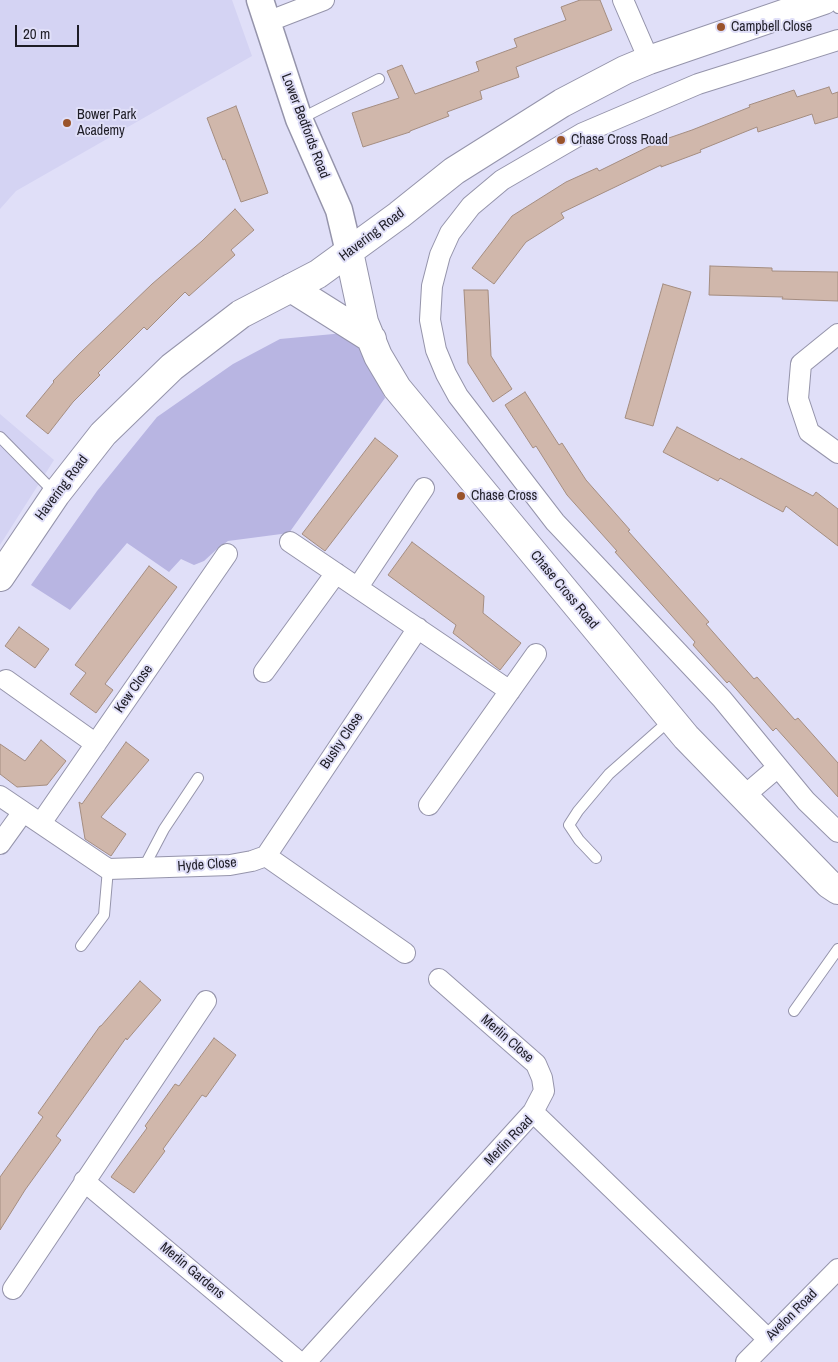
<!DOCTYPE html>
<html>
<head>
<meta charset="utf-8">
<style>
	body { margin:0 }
	#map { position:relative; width:838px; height:1362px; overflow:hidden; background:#e0dff8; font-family:"Archivo Narrow",sans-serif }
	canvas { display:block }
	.scale { position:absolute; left:15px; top:25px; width:64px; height:22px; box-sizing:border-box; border:2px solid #1e1d26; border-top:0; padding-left:6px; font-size:15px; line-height:18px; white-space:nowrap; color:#1e1d26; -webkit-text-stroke:4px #e0dff8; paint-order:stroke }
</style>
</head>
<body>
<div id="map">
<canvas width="838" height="1362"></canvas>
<div class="scale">20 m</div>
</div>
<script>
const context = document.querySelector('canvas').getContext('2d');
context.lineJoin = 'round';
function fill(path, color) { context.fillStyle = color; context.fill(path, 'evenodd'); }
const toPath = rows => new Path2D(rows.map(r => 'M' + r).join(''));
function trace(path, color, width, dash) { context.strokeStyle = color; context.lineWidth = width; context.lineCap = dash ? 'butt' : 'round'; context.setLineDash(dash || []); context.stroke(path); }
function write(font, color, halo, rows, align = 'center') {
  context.font = font + ' "Archivo Narrow",sans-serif'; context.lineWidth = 4; context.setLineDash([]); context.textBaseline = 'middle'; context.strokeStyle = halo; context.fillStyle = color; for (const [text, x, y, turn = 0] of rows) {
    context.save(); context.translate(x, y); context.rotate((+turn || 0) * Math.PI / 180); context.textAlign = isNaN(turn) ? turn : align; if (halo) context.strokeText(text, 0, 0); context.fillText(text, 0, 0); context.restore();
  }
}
fill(toPath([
	[0,0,232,0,252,56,16,191,0,209],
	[0,414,54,460,0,545]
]), '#d4d3f3');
fill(toPath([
	[355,332,385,398,289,533,228,541,216,550,204,561,194,565,181,559,169,572,127,543,70,610,31,585,97,491,157,417,233,364,280,339]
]), '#b8b5e2');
const building = toPath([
	[580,0,600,0,612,30,516,67,519,77,480,91,482,99,447,112,449,116,410,131,410,132,363,147,352,113,399,98,387,71,402,65,415,94,479,71,476,62,517,47,514,39,566,20,561,7,580,0],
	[829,87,832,94,838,92,838,117,815,124,812,114,758,132,757,127,700,150,701,152,661,167,661,165,561,213,564,218,526,242,494,284,472,268,512,216,566,182,597,168,599,171,660,141,692,130,750,107,749,105,794,90,797,97,829,87],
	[236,106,268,193,241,202,225,159,223,160,207,118,236,106],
	[235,209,254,230,231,250,235,255,189,296,185,292,147,330,144,327,98,373,100,375,73,402,48,434,26,416,54,382,53,381,79,354,152,284,202,241,235,209],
	[710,266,772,268,772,271,838,272,838,301,782,299,783,297,709,295,710,266],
	[663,284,691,292,653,426,625,418,663,284],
	[464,290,488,290,491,356,512,389,493,402,468,363,464,290],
	[525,392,559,445,562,443,586,480,630,530,628,531,709,622,706,624,754,679,757,677,795,720,798,718,838,763,838,797,776,728,773,731,729,681,727,683,693,645,695,642,615,552,617,551,567,495,536,446,533,448,505,405,525,392],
	[677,427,740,460,741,458,813,496,816,492,838,509,838,546,786,506,783,512,720,478,718,481,663,452,677,427],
	[375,438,398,456,325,551,302,534,375,438],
	[412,542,484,596,483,613,521,643,500,670,453,633,456,625,388,575,412,542],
	[149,566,177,587,105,684,113,690,96,713,70,694,86,673,75,665,149,566],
	[19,627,49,649,35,668,5,646,19,627],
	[41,740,66,761,47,785,17,787,0,774,0,744,25,761,41,740],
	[126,742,149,760,101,817,126,834,111,856,85,839,79,802,82,804,126,742],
	[140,981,161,1000,127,1040,126,1038,56,1136,61,1140,25,1190,0,1230,0,1177,43,1117,38,1113,70,1068,100,1026,101,1026,140,981],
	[214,1038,236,1055,206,1097,202,1095,163,1149,165,1151,134,1193,111,1177,147,1128,145,1126,175,1084,179,1086,214,1038]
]);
fill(building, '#d0b7ab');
trace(building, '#a48d81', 1);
const service = toPath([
	[836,0,838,8],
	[300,119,379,79],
	[0,437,55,493],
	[596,858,579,840,569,825,578,811,609,774,670,720],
	[143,869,164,829,198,778],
	[81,946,104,915,108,869],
	[794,1011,838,949]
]);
const minor = toPath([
	[623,0,649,60],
	[267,22,324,0],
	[838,40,698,84,583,133,502,180,471,206,450,233,440,255,432,286,430,320,436,350,446,374,458,396,555,522,722,699,806,801,838,832],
	[838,334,801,364,798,399,809,432,838,453],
	[290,542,510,691],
	[358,587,424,488],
	[264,672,336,573],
	[6,680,96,744],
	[0,796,108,869,230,865,252,861,266,856,405,953],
	[744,796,778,767],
	[429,805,536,654],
	[41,823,227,554],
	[0,844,23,812],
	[266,856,418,628],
	[533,1112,768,1339],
	[84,1181,299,1362],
	[13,1289,206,1001],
	[306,1362,533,1112,544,1091,542,1078,536,1064,439,979],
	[746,1362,838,1269]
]);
const tertiary = toPath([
	[260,0,299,119,339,210,349,252]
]);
const secondary = toPath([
	[349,252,364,322,378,356,397,388,686,737,829,884,838,890],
	[291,288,372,339],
	[0,577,56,494,103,434,172,367,241,314,318,274,399,215,454,171,562,103,625,70,649,60,824,0]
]);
trace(service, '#9594ab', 12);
trace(minor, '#9594ab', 22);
trace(tertiary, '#9594ab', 29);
trace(secondary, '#9594ab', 30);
trace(service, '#fff', 10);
trace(minor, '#fff', 20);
trace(tertiary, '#fff', 26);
trace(secondary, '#fff', 28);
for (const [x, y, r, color] of [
	[721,27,5,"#9a542b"],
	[67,123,5,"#9a542b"],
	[561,140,5,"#9a542b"],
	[461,496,5,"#9a542b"]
]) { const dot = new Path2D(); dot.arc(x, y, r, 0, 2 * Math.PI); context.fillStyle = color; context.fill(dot); trace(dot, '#e0dff8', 2); }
write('14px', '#1e1d26', '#e0dff8', [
	["Campbell Close",731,27],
	["Bower Park",77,115],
	["Academy",77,131],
	["Chase Cross Road",571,140],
	["Chase Cross",471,496]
], 'left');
write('14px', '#1e1d26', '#e0dff8', [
	["Lower Bedfords Road",305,126,69],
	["Havering Road",372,235,-37],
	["Havering Road",62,488,-53],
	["Chase Cross Road",564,590,50],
	["Kew Close",134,689,-55],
	["Bushy Close",342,741,-56],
	["Hyde Close",207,865,-4],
	["Merlin Close",507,1039,41],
	["Merlin Road",509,1141,-46],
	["Merlin Gardens",192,1271,40],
	["Avelon Road",792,1315,-45]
]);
</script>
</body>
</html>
